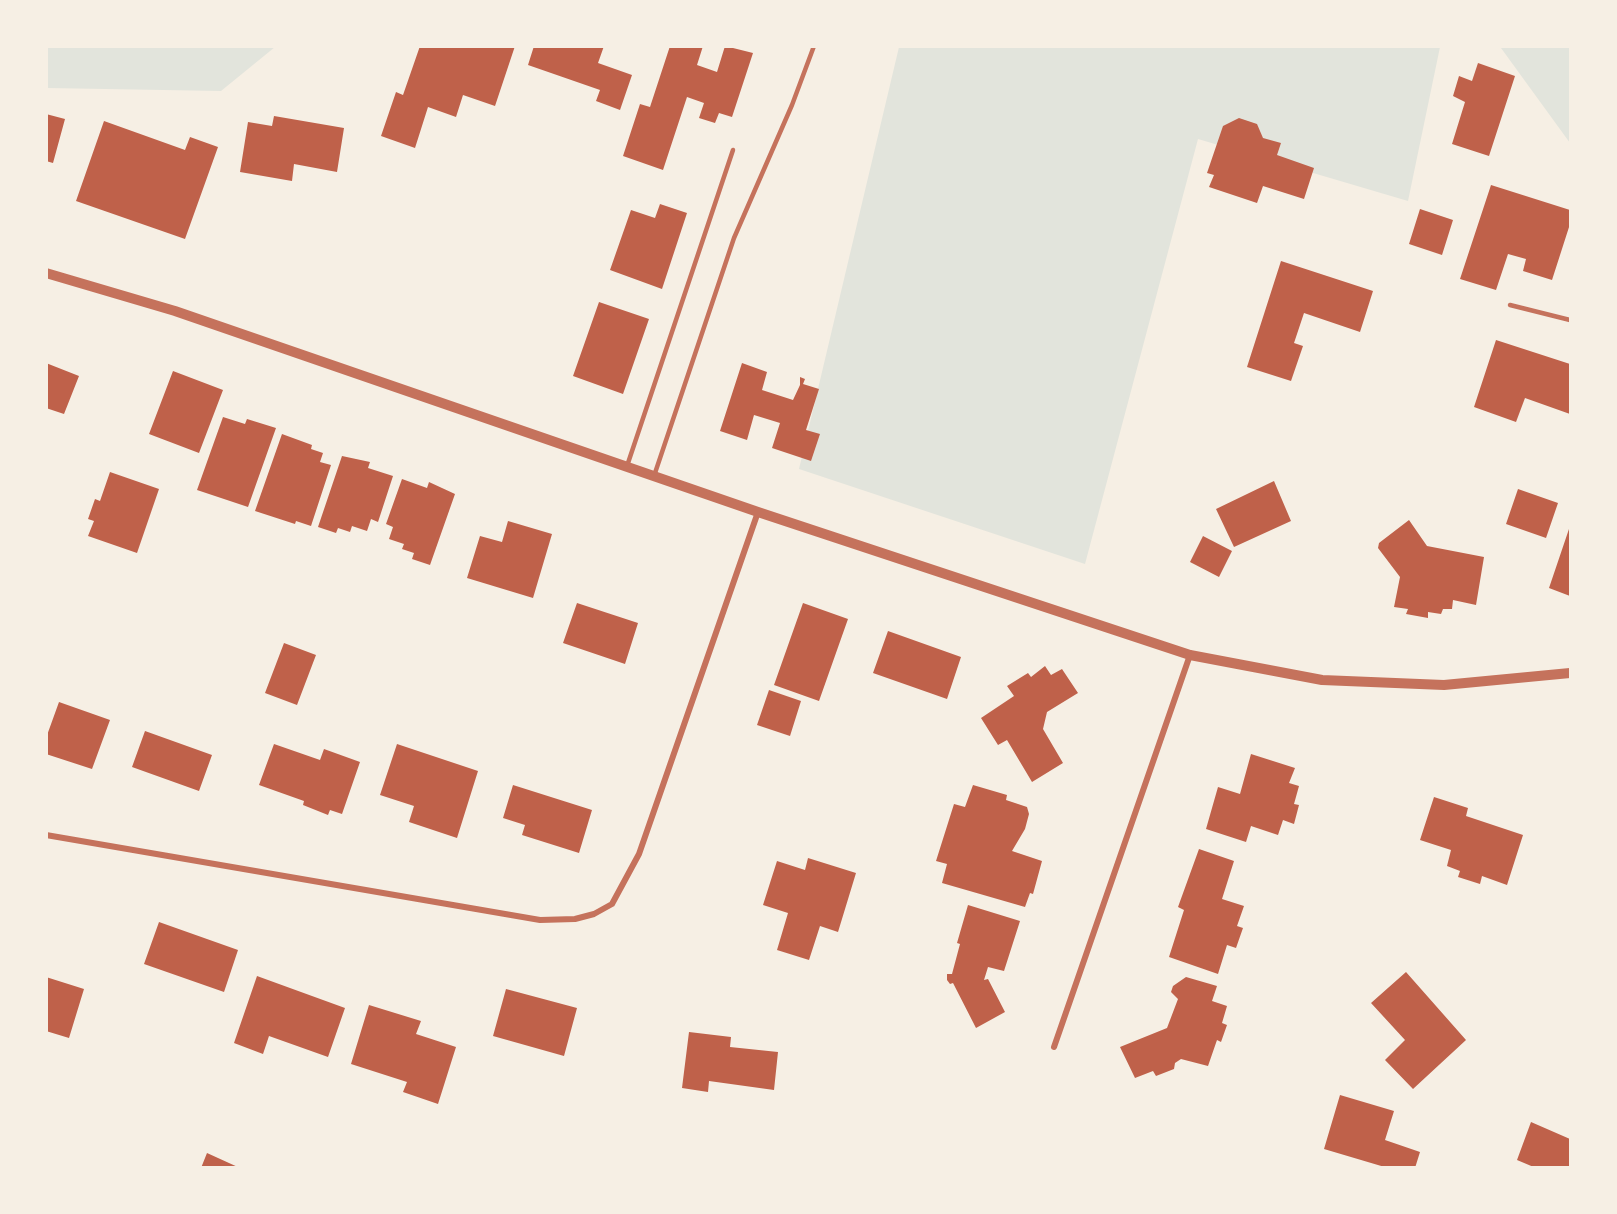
<!DOCTYPE html>
<html>
<head>
<meta charset="utf-8">
<style>
	body { margin:0 }
	#map { position:relative; width:1617px; height:1214px; overflow:hidden; background:#f6efe4; font-family:"Archivo Narrow",sans-serif }
	canvas { display:block }
	.frame { position:absolute; inset:0; border:48px solid #f6efe4; pointer-events:none }
</style>
</head>
<body>
<div id="map">
<canvas width="1617" height="1214"></canvas>
<div class="frame"></div>
</div>
<script>
const context = document.querySelector('canvas').getContext('2d');
context.lineJoin = 'round';
function fill(path, color) { context.fillStyle = color; context.fill(path, 'evenodd'); }
const toPath = rows => new Path2D(rows.map(r => 'M' + r).join(''));
function trace(path, color, width, dash) { context.strokeStyle = color; context.lineWidth = width; context.lineCap = dash ? 'butt' : 'round'; context.setLineDash(dash || []); context.stroke(path); }
fill(toPath([
	[47,46,275,46,275,47,221,91,47,88],
	[899,47,1440,47,1408,201,1198,139,1085,564,799,469],
	[1495,47,1570,47,1570,143,1501,48]
]), '#e2e4dc');
fill(toPath([
	[420,46,515,46,495,106,463,95,456,117,428,107,415,148,381,136,396,92,403,95],
	[534,46,604,46,598,63,632,75,620,110,596,101,600,90,528,65],
	[670,46,703,46,697,65,717,72,725,46,753,53,732,117,719,113,715,123,699,118,704,103,687,97,663,170,623,156,640,104,650,107],
	[1478,63,1515,76,1489,156,1452,144,1465,102,1453,96,1459,76,1472,81],
	[46,114,65,119,53,163,46,161],
	[274,116,344,128,337,172,294,164,292,181,240,172,248,122,272,126],
	[1239,118,1257,124,1263,138,1281,143,1277,155,1314,168,1304,199,1263,186,1257,203,1209,187,1214,175,1207,173,1223,126],
	[104,121,185,150,190,137,218,147,185,239,76,201],
	[1491,185,1570,210,1570,224,1552,280,1523,271,1526,259,1508,254,1496,290,1460,279],
	[660,204,687,213,662,289,610,270,631,210,655,218],
	[1420,209,1453,220,1442,255,1409,244],
	[1281,261,1373,291,1360,332,1304,313,1294,343,1303,346,1291,381,1247,367],
	[599,302,649,319,623,394,573,376],
	[1496,340,1570,364,1570,414,1525,398,1516,422,1474,407],
	[46,363,79,376,64,414,46,408],
	[742,363,767,372,762,390,793,400,800,385,800,377,805,379,803,384,819,389,806,430,820,434,811,461,772,448,780,423,754,415,747,440,720,431],
	[173,371,223,390,199,453,149,434],
	[223,417,245,424,247,419,276,428,248,507,197,490],
	[282,434,312,445,311,449,323,453,320,462,331,465,311,526,296,521,295,524,255,511],
	[342,456,370,462,368,468,393,476,378,522,371,519,367,531,352,526,350,532,338,528,336,533,318,527],
	[110,472,159,489,137,553,88,536,94,521,88,519,95,499,100,501],
	[402,479,427,488,429,482,455,494,430,565,412,559,414,553,402,549,404,544,389,539,393,527,386,524],
	[1274,481,1291,521,1234,547,1216,509],
	[1518,489,1558,503,1546,538,1506,524],
	[1409,520,1427,546,1484,557,1476,605,1453,600,1452,609,1443,609,1441,614,1428,612,1428,618,1406,614,1408,609,1394,607,1400,577,1378,548,1379,543],
	[508,521,552,534,533,598,467,578,480,536,502,542],
	[1570,526,1570,596,1549,588],
	[1203,536,1232,551,1219,577,1190,562],
	[577,603,638,623,625,664,563,643],
	[803,603,848,619,819,701,774,685],
	[888,631,961,657,947,699,873,673],
	[284,643,316,655,297,705,265,693],
	[1045,666,1051,675,1062,669,1078,693,1047,712,1043,729,1063,763,1032,782,1007,740,998,745,981,718,1014,696,1007,686,1028,673,1031,677],
	[769,690,801,701,790,736,757,725],
	[59,702,110,720,92,769,46,754,46,738],
	[145,731,212,755,199,791,132,767],
	[274,744,320,760,324,749,360,762,342,814,330,810,328,815,303,805,304,801,259,785],
	[397,744,478,771,457,838,409,822,414,806,380,795],
	[1251,754,1295,768,1289,783,1299,786,1294,804,1299,805,1294,824,1283,820,1278,835,1251,826,1246,842,1206,829,1218,787,1240,794],
	[513,785,592,810,579,853,522,835,525,825,503,818],
	[973,785,1007,795,1006,800,1027,807,1029,814,1025,829,1012,851,1042,861,1033,894,1030,893,1025,907,942,883,947,864,936,861,954,804,965,807],
	[1434,797,1468,808,1466,816,1523,835,1507,885,1482,876,1480,884,1458,877,1460,871,1447,866,1451,850,1420,840],
	[1199,849,1234,861,1222,899,1244,906,1237,926,1243,928,1236,948,1227,945,1218,974,1169,957,1184,910,1178,907],
	[808,858,856,873,838,932,820,926,809,960,777,950,788,913,763,905,777,861,805,870],
	[968,905,1020,921,1004,971,988,967,984,980,988,979,1005,1012,976,1028,953,983,950,984,947,980,947,974,952,974,960,944,957,943],
	[159,922,238,950,224,992,144,964],
	[1406,972,1466,1040,1413,1089,1385,1060,1405,1040,1371,1003],
	[257,976,345,1008,328,1057,269,1036,263,1054,234,1043],
	[46,977,84,989,69,1038,46,1031],
	[1186,977,1217,986,1212,1001,1227,1006,1222,1023,1227,1025,1221,1042,1217,1040,1208,1066,1181,1059,1175,1063,1174,1069,1156,1076,1153,1071,1135,1078,1120,1047,1167,1028,1178,999,1171,992,1173,986],
	[506,989,577,1008,564,1056,493,1036],
	[369,1005,421,1021,416,1034,456,1047,438,1104,403,1092,407,1082,351,1064],
	[689,1032,731,1037,730,1047,778,1052,774,1090,709,1081,708,1092,682,1088],
	[1340,1095,1394,1111,1385,1140,1420,1152,1415,1168,1388,1168,1324,1149],
	[1531,1122,1570,1139,1570,1168,1536,1168,1517,1160],
	[207,1153,240,1168,201,1168]
]), '#bf614a');
trace(toPath([
	[1510,305,1570,320],
	[627,466,733,150],
	[654,476,734,238,792,105,814,46]
]), '#c5725c', 4.5);
trace(toPath([
	[46,835,540,920,575,919,594,914,612,904,639,854,758,512],
	[1054,1047,1190,655]
]), '#c5725c', 6);
trace(toPath([
	[46,273,175,311,758,512,1190,655,1322,680,1444,685,1570,673]
]), '#c5725c', 10);
</script>
</body>
</html>
